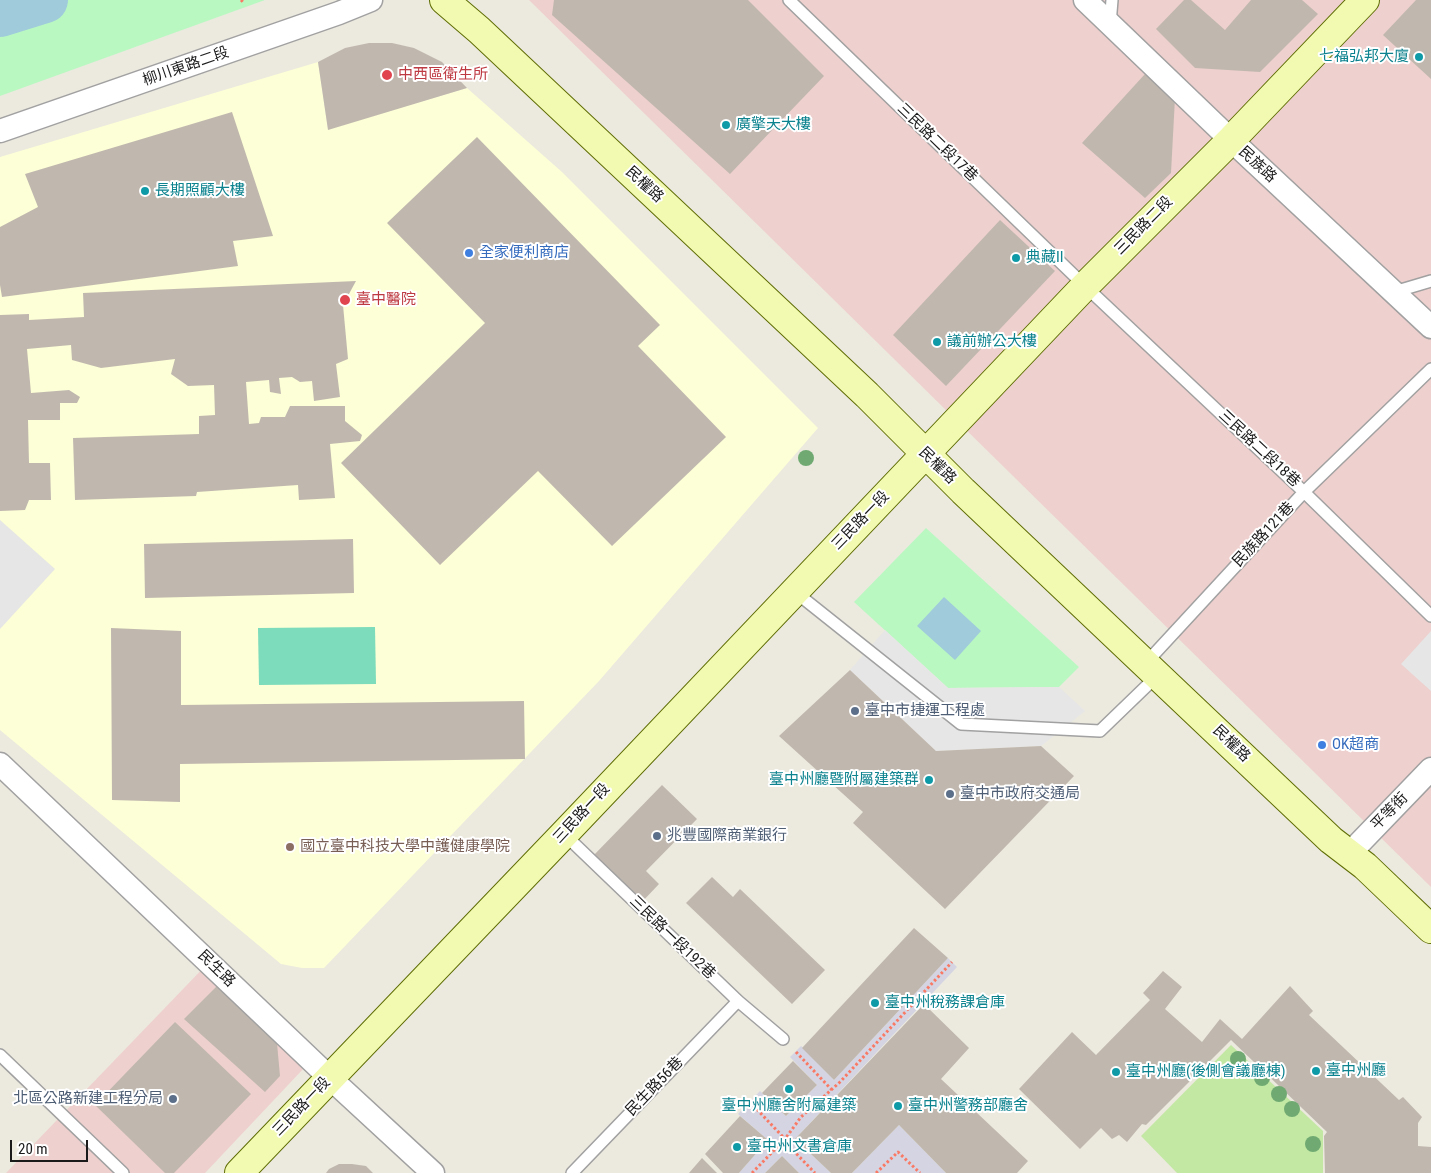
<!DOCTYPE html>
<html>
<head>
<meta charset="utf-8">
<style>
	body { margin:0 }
	#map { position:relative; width:1431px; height:1173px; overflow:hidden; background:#ece9df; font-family:"Roboto Condensed",sans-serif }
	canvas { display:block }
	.scale { position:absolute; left:10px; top:1140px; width:78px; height:22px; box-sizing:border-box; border:2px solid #1a1a1a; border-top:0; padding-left:6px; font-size:15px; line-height:18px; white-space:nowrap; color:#1a1a1a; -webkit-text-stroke:4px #fff; paint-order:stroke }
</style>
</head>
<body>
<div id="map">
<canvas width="1431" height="1173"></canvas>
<div class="scale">20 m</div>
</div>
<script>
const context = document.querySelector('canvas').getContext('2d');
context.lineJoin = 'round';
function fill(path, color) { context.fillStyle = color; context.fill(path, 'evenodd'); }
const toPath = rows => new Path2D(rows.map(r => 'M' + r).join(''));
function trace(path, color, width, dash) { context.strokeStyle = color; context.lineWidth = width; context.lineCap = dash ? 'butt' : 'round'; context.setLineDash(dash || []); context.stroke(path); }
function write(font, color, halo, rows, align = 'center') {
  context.font = font + ' "Roboto Condensed","Noto Sans TC",sans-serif'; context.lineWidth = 4; context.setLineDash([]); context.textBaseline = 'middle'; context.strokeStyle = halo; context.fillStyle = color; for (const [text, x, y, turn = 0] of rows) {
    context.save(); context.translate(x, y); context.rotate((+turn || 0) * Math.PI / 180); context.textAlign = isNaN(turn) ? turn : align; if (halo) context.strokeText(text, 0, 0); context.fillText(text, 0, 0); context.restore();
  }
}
fill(toPath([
	[529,0,1431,0,1431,887],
	[211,960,305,1067,205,1173,6,1173]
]), '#eed0ce');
fill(toPath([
	[318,62,328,129,467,88,562,172,818,428,599,681,324,968,302,968,281,964,0,730,0,157]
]), '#fdffd6');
fill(toPath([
	[1231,1045,1323,1131,1323,1173,1177,1173,1141,1136]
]), '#c3e8a4');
fill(toPath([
	[0,0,265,0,0,96],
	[926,528,1079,667,1059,687,948,688,854,602]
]), '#baf8c2');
fill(toPath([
	[375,627,376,684,259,685,258,628]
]), '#7cdcbb');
fill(toPath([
	[0,520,55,569,0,629],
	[885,630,948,688,1059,687,1085,711,1041,746,936,751,850,670],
	[1431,631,1431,691,1401,664]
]), '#e6e6e6');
fill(toPath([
	[948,958,957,967,795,1139,831,1173,799,1173,782,1156,765,1173,739,1173,768,1140,738,1114,760,1091,786,1116,817,1085,790,1057,801,1046,834,1080],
	[899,1125,946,1173,852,1173]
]), '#d4d4e2');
fill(toPath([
	[944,597,981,631,955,660,917,626]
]), '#9fcbdb');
trace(toPath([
	[0,14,45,0]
]), '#9fcbdb', 46);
fill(toPath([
	[554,0,748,0,824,76,730,174,552,15],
	[1184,0,1191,0,1225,30,1251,0,1302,0,1318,14,1260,72,1195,68,1156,29],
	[1416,0,1431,0,1431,79,1383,35],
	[369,43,392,43,414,48,442,62,467,88,328,130,318,62,345,48],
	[1145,74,1175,98,1171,173,1145,198,1082,143],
	[232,112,273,236,233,241,238,266,2,297,0,285,0,227,38,207,25,174],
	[477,137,660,325,638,346,726,437,612,546,538,471,440,565,341,463,485,323,387,223],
	[1000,220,1055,271,946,386,893,335],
	[356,281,343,305,348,359,336,364,340,397,314,401,312,381,300,382,292,377,279,378,281,394,270,392,269,380,246,382,249,424,259,423,261,417,285,417,290,406,345,406,345,421,362,435,360,441,330,444,335,498,299,500,298,485,197,492,196,496,75,500,73,438,199,434,199,416,215,415,214,385,188,386,171,374,175,359,101,368,72,360,71,345,27,349,31,393,69,390,80,397,77,403,60,403,60,420,28,420,29,463,50,463,51,500,29,500,25,510,0,511,0,315,29,314,29,320,84,317,83,293],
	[353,539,354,593,145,598,144,544],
	[111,628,181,631,181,705,524,701,525,759,180,764,180,802,112,800],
	[850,670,936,751,1041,746,1074,776,945,909,853,823,863,812,779,736],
	[662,785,697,819,646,871,659,884,641,903,593,856],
	[712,877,733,897,740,889,825,970,792,1004,686,903],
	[914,928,948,958,834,1080,802,1048],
	[1163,971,1182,987,1165,1009,1202,1042,1220,1019,1242,1039,1290,986,1313,1011,1309,1015,1399,1100,1403,1097,1422,1117,1418,1123,1418,1146,1431,1147,1431,1173,1325,1173,1324,1136,1327,1132,1231,1040,1146,1125,1142,1124,1127,1142,1119,1135,1112,1139,1101,1128,1080,1149,1019,1089,1072,1032,1096,1055,1150,1000,1143,993],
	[219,984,277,1043,280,1076,265,1092,184,1019],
	[924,1004,969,1048,941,1079,1028,1161,1017,1173,946,1173,899,1125,852,1173,831,1173,795,1139],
	[175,1022,251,1094,174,1173,165,1173,95,1105],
	[793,1061,817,1085,786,1116,762,1093],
	[740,1116,768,1140,739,1173,723,1173,705,1154],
	[782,1156,799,1173,765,1173],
	[702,1158,717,1173,689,1173],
	[339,1164,352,1164,366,1166,373,1173,326,1173,329,1169]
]), '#c0b8af');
const lane = toPath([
	[789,0,1085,286,1304,492,1431,616],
	[1110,24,1112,0],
	[1394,292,1431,281],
	[794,591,961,724,1100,731,1158,675],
	[1145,664,1304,492,1431,369],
	[564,834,738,1001,783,1039],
	[0,1055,123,1173],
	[572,1173,738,1001]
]);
const street = toPath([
	[1085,0,1231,140,1431,327],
	[0,131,339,13,371,0],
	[0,764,330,1078,433,1173],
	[1349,854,1431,769]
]);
const secondary = toPath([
	[444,0,479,30,867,395,963,491,1331,840,1365,866,1431,929],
	[239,1173,564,834,1085,286,1231,140,1365,0]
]);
trace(lane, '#a1a1a1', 14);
trace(street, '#a1a1a1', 25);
trace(secondary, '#5f6e05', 30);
trace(toPath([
	[241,0,244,3],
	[796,1052,832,1090],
	[750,1102,785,1139,786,1143,815,1173],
	[752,1173,785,1139,801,1117,840,1082,952,962],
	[876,1173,898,1152,920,1173]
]), '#f97964', 3, [2.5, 2.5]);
trace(lane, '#fff', 11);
trace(street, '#fff', 22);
trace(secondary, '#f2f9b1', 28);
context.fillStyle = '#70aa72';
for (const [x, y] of [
	[806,458],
	[1238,1059],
	[1262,1078],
	[1279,1094],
	[1292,1109],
	[1313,1144]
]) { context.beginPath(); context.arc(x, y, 8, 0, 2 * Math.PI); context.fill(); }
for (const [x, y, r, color] of [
	[1419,57,5,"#0f9aa8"],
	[387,75,6,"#e0444e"],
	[726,125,5,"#0f9aa8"],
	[145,191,5,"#0f9aa8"],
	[469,253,5,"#3f7fe0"],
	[1016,258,5,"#0f9aa8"],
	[345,300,6,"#e0444e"],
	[937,342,5,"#0f9aa8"],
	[855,711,5,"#5c6f8a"],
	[1322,745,5,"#3f7fe0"],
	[929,780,5,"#0f9aa8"],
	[950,794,5,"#5c6f8a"],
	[657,836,5,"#5c6f8a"],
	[290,847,5,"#8d6e63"],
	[875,1003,5,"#0f9aa8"],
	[1316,1071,5,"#0f9aa8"],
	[1116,1072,5,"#0f9aa8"],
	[789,1089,5,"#0f9aa8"],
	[173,1099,5,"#5c6f8a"],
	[898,1106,5,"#0f9aa8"],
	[737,1147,5,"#0f9aa8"]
]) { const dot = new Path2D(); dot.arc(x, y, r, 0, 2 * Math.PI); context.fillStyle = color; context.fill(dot); trace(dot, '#fff', 2); }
write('15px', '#0d838f', '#fff', [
	["七福弘邦大廈",1409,57,"right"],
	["廣擎天大樓",736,125],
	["長期照顧大樓",155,191],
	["典藏II",1026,258],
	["議前辦公大樓",947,342],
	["臺中州廳暨附屬建築群",919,780,"right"],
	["臺中州稅務課倉庫",885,1003],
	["臺中州廳",1326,1071],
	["臺中州廳(後側會議廳棟)",1126,1072],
	["臺中州廳舍附屬建築",789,1106,"center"],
	["臺中州警務部廳舍",908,1106],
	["臺中州文書倉庫",747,1147]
], 'left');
write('15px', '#1a1a1a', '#fff', [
	["柳川東路二段",186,67,-19],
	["三民路二段17巷",937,143,44],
	["民族路",1257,165,43],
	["民權路",644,185,43],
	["三民路二段",1144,226,-45],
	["三民路二段18巷",1259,449,43],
	["民權路",937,466,44],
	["三民路一段",861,521,-46],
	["民族路121巷",1264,535,-47],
	["民權路",1231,744,44],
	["平等街",1390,812,-46],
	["三民路一段",582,814,-47],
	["三民路一段192巷",672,938,44],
	["民生路",216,969,44],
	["民生路56巷",655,1087,-46],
	["三民路一段",302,1107,-46]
]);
write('15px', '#be3a42', '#fff', [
	["中西區衛生所",398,75],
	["臺中醫院",356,300]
], 'left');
write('15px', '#366cbe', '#fff', [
	["全家便利商店",479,253],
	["OK超商",1332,745]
], 'left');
write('15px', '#4e5e75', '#fff', [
	["臺中市捷運工程處",865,711],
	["臺中市政府交通局",960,794],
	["兆豐國際商業銀行",667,836],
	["北區公路新建工程分局",163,1099,"right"]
], 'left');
write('15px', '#785e54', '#fff', [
	["國立臺中科技大學中護健康學院",300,847]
], 'left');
</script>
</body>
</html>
